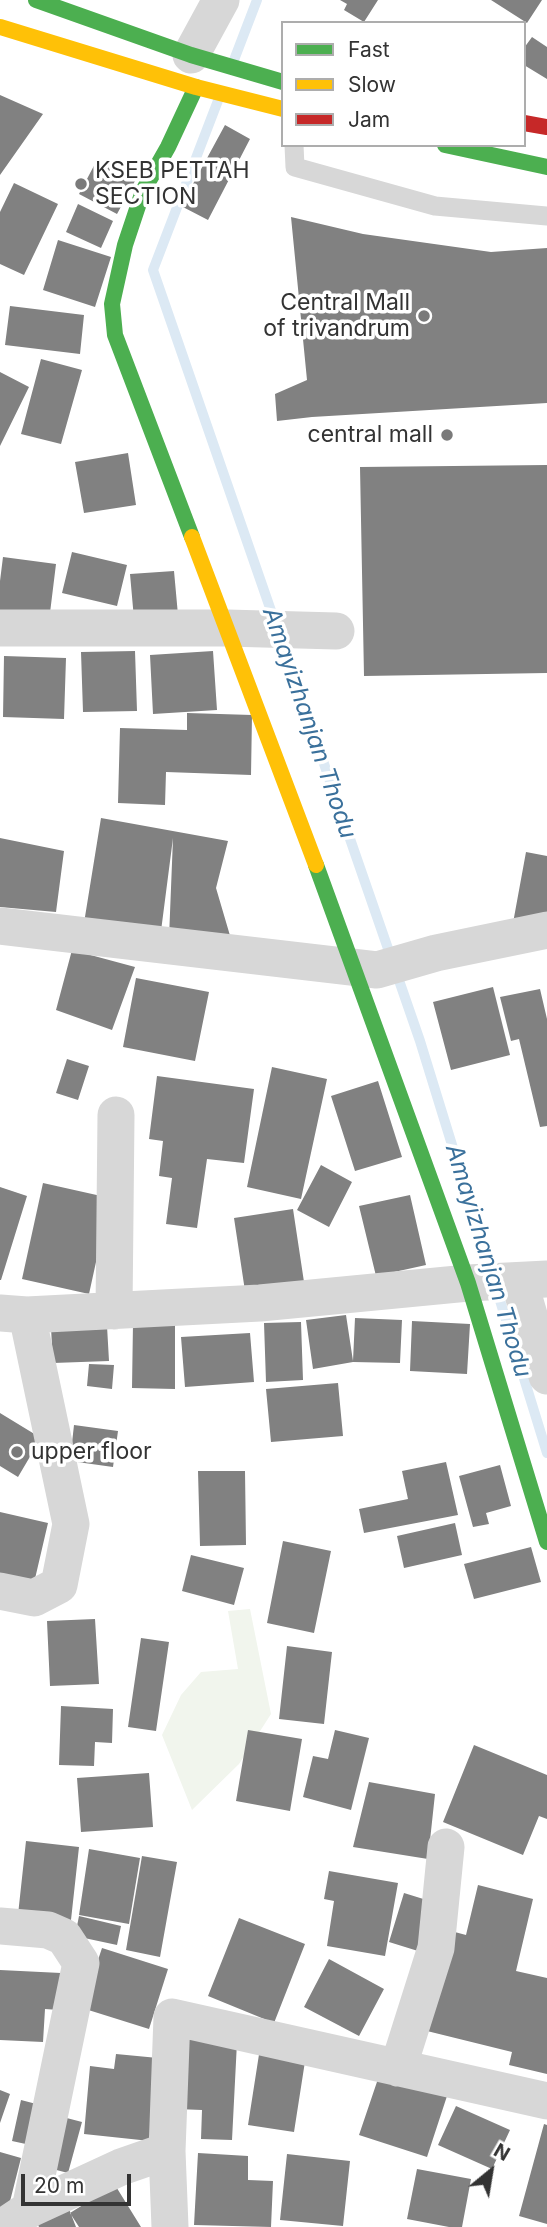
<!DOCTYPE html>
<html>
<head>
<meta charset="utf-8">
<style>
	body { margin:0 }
	#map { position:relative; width:547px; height:2227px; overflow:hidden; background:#fff; font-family:Inter,sans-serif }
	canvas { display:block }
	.legend { position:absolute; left:281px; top:21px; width:245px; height:126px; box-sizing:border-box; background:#fff; border:2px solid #adadad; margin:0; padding:9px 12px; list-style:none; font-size:21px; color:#333 }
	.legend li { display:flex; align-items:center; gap:14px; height:35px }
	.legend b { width:35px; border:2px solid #adadad }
	.north { position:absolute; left:456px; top:2136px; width:70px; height:70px; -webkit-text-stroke:5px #fff; paint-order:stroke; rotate:30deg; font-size:19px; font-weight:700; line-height:28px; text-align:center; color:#333 }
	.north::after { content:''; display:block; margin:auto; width:24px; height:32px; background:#333; clip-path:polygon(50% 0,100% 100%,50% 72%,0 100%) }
	.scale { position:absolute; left:21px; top:2174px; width:110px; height:32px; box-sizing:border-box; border:4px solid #333; border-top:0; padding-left:9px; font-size:21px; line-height:24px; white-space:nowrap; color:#333; -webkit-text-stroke:5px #fff; paint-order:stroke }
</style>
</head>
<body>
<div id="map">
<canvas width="547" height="2227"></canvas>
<ul class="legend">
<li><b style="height:9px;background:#4caf50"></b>Fast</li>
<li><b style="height:9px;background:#ffc107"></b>Slow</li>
<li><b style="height:9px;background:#c62828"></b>Jam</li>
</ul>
<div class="north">N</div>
<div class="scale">20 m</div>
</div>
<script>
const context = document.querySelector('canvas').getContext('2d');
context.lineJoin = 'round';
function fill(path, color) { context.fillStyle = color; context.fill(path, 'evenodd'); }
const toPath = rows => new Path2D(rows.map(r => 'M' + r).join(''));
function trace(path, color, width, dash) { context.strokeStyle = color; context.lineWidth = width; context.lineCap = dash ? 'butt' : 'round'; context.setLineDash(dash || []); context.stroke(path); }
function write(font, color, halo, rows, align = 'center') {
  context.font = font + ' Inter,sans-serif'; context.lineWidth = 7; context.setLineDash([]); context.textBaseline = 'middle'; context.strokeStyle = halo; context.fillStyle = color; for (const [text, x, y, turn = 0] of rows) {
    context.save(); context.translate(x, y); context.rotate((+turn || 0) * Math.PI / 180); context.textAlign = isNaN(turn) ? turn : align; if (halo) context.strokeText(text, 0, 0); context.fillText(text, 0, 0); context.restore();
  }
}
fill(toPath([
	[250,1609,271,1714,239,1764,192,1810,162,1735,181,1695,201,1672,238,1669,228,1611]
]), '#f1f5ed');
trace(toPath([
	[234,60,257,0],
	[219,98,153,270,420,1041,547,1453]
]), '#dce9f4', 10);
fill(toPath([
	[340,0,378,0,364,22,344,10,347,4],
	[491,0,542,0,527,23],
	[532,37,547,47,547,79,524,65,524,48],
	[0,95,43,114,0,175],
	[225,125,250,139,208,220,181,206],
	[97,160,135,181,117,214,79,194],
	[14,183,58,204,24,275,0,264,0,212],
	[78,204,113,221,101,248,66,232],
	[291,217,363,234,491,252,547,248,547,403,312,417,277,421,275,394,307,380],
	[58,240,111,257,95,307,43,290],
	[10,306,84,315,80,354,5,345],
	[41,359,82,370,61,444,21,434],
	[0,372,29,387,0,446],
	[128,453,136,505,84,513,75,462],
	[547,465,547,673,364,676,360,467],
	[72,552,127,565,117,606,62,593],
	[3,557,56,564,49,621,0,614,0,581],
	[174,571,178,615,134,619,130,574],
	[135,651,137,711,83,712,81,652],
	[213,651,217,710,153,714,150,655],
	[4,656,66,658,64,719,3,717],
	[187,713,252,715,251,775,166,772,165,805,118,803,120,728,187,730],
	[101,818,228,841,216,888,231,939,169,938,173,838,161,931,84,923],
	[0,838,64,851,56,912,0,907],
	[526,852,547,856,547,930,513,923],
	[72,950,135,967,112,1030,56,1010],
	[136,978,209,992,195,1061,123,1047],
	[493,987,510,1055,451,1070,433,1002],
	[540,989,547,1019,547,1126,540,1127,519,1039,511,1041,500,997],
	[67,1059,89,1066,78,1100,56,1093],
	[272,1067,327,1079,301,1199,247,1187],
	[157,1076,254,1089,244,1163,207,1159,197,1228,166,1224,172,1178,159,1176,163,1141,149,1139],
	[378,1081,402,1157,355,1171,331,1096],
	[321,1165,352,1182,329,1227,297,1210],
	[43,1183,110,1198,89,1294,22,1279],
	[0,1187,27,1196,1,1280,0,1280],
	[410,1195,426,1265,376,1276,359,1206],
	[293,1209,304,1282,245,1291,234,1218],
	[346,1315,353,1361,355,1318,402,1320,400,1363,353,1362,313,1369,306,1320],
	[412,1321,470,1324,467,1374,410,1371],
	[301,1322,303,1380,266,1382,264,1323],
	[133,1323,175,1324,175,1389,132,1388],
	[107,1326,109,1361,53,1363,51,1328],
	[250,1333,254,1382,185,1387,181,1337],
	[89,1364,114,1365,112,1389,87,1386],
	[338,1383,343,1436,271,1442,266,1389],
	[0,1413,41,1438,18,1477,0,1466],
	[74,1425,118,1431,113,1467,70,1461],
	[446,1462,458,1515,364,1533,359,1509,408,1499,402,1471],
	[500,1465,511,1506,486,1513,489,1524,473,1527,459,1476],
	[198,1471,245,1471,246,1545,200,1546],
	[0,1512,48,1523,34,1583,0,1575],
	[455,1523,462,1555,404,1568,397,1536],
	[283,1541,331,1551,314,1633,267,1623],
	[531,1547,541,1582,474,1599,464,1564],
	[191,1555,244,1568,234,1605,182,1591],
	[95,1619,99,1684,50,1686,47,1621],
	[141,1638,169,1642,156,1731,128,1727],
	[287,1646,332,1652,324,1724,279,1719],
	[61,1706,113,1709,112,1743,95,1742,94,1766,59,1765],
	[248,1730,302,1739,290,1811,236,1801],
	[335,1730,369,1738,351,1810,303,1797,313,1756,328,1759],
	[474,1745,547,1775,547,1819,539,1816,523,1855,443,1822],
	[149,1773,153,1827,81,1832,77,1778],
	[369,1782,435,1794,428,1859,353,1847],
	[26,1841,79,1847,70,1929,17,1924],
	[89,1849,140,1858,129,1924,79,1915],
	[142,1856,177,1862,160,1957,126,1950],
	[329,1871,398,1883,385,1956,327,1946,334,1901,324,1899],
	[478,1885,533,1899,516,1971,547,1978,547,2074,509,2065,512,2052,427,2031,451,1931,466,1935],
	[404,1893,433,1902,418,1951,389,1942],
	[79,1916,121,1926,117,1945,75,1936],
	[239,1918,305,1944,274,2023,208,1996],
	[102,1948,168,1969,149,2029,82,2008],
	[329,1959,384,1989,359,2036,304,2007],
	[0,1970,61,1973,59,2010,45,2009,43,2042,0,2040],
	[181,2039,237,2042,232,2140,201,2139,202,2110,177,2109],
	[260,2048,306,2055,294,2132,248,2125],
	[116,2054,158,2058,150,2141,84,2134,90,2066,114,2069],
	[381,2070,448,2093,427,2157,359,2135],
	[0,2090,10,2094,0,2123],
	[21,2100,44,2106,35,2146,12,2141],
	[456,2106,510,2130,492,2169,438,2145],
	[59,2116,82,2122,68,2173,45,2167],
	[544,2124,547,2125,547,2224,519,2216],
	[0,2152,21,2158,6,2217,0,2216],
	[198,2153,248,2156,248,2180,273,2181,271,2227,194,2225],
	[287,2154,350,2161,343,2226,280,2220],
	[417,2169,471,2179,462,2227,449,2227,407,2219],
	[115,2185,141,2227,79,2227,70,2213],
	[69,2209,76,2227,39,2227,37,2223]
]), '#818181');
trace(toPath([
	[294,145,295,167,435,206,547,216]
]), '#d7d7d7', 19);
trace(toPath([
	[191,55,221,0],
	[0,628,227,628,336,631],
	[0,926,377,970,436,953,547,930],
	[519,1281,547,1376],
	[114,1311,116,1115],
	[0,1313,27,1315,260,1303,468,1283,547,1279],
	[0,1591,34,1598,59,1585,71,1524,27,1315],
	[0,1926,48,1930,64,1937,81,1963,30,2209],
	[398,2068,436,1948,446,1847],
	[3,2227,30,2209,121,2167,167,2151],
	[170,2227,167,2151,172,2017,547,2101]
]), '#d7d7d7', 37);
trace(toPath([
	[36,0,191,55,283,82],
	[445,145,547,167],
	[192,537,115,335,112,304,125,245,143,191,168,147,196,87],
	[316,865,468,1283,547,1542]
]), '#4caf50', 16);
trace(toPath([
	[0,27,196,87,283,109],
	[192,537,316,865]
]), '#ffc107', 16);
trace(toPath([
	[524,123,547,127]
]), '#c62828', 16);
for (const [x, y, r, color] of [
	[81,184,7,"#7a7a7a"],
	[424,316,7,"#7a7a7a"],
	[447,435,7,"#7a7a7a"],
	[17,1452,7,"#7a7a7a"]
]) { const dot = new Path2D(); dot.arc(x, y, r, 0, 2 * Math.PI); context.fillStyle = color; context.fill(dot); trace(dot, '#fff', 2.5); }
write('23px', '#333', '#fff', [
	["KSEB PETTAH",95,171],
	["SECTION",95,197],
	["Central Mall",410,303,"right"],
	["of trivandrum",410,329,"right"],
	["central mall",433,435,"right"],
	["upper floor",31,1452]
], 'left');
write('italic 24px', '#3a709b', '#fff', [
	["Amayizhanjan Thodu",309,723,71],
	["Amayizhanjan Thodu",488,1261,73]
]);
</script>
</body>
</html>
